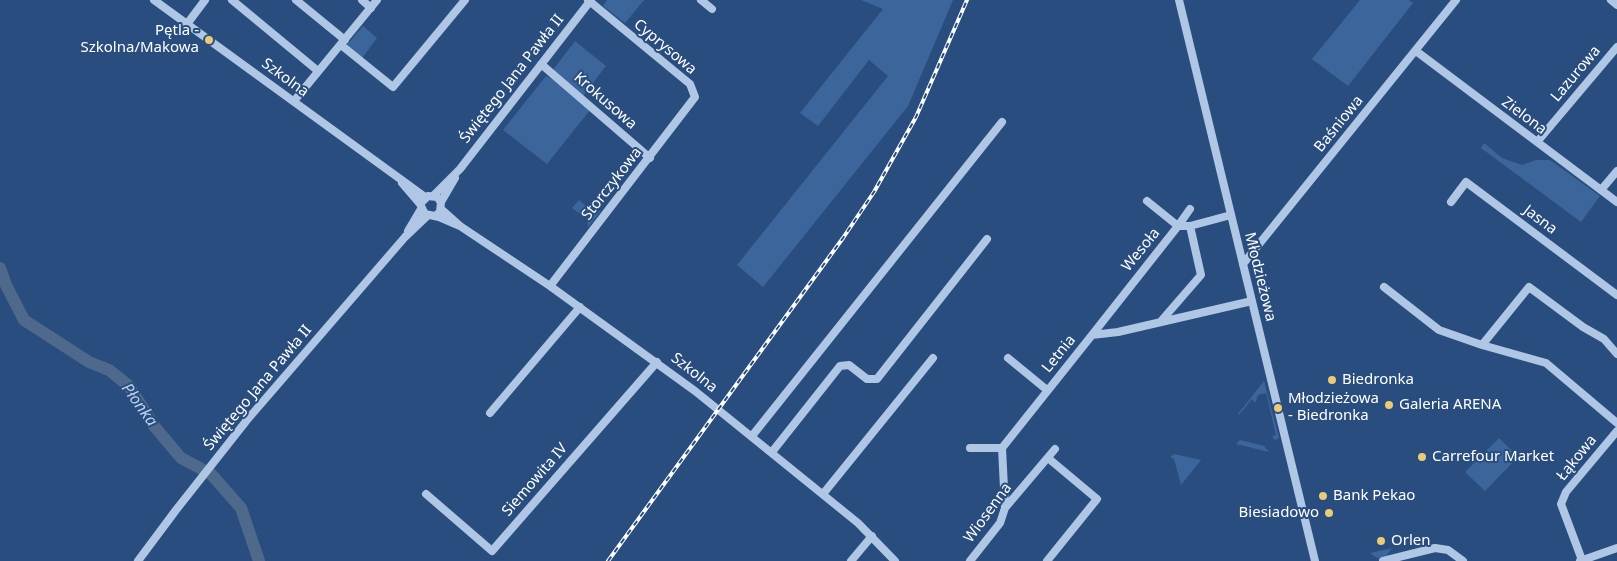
<!DOCTYPE html>
<html>
<head>
<meta charset="utf-8">
<style>
	body { margin:0 }
	canvas { display:block; background:#284d7e }
</style>
</head>
<body>
<canvas width="1617" height="561"></canvas>
<script>
const context = document.querySelector('canvas').getContext('2d');
context.lineJoin = 'round';
function fill(path, color) { context.fillStyle = color; context.fill(path, 'evenodd'); }
const toPath = rows => new Path2D(rows.map(r => 'M' + r).join(''));
function trace(path, color, width, dash) { context.strokeStyle = color; context.lineWidth = width; context.lineCap = dash ? 'butt' : 'round'; context.setLineDash(dash || []); context.stroke(path); }
function write(font, color, halo, rows, align = 'center') {
  context.font = font + ' "Noto Sans",sans-serif'; context.lineWidth = 4; context.setLineDash([]); context.textBaseline = 'middle'; context.strokeStyle = halo; context.fillStyle = color; for (const [text, x, y, turn = 0] of rows) {
    context.save(); context.translate(x, y); context.rotate((+turn || 0) * Math.PI / 180); context.textAlign = isNaN(turn) ? turn : align; if (halo) context.strokeText(text, 0, 0); context.fillText(text, 0, 0); context.restore();
  }
}
fill(toPath([
	[607,0,644,0,625,23,603,6],
	[861,0,953,0,908,106,763,287,737,265,888,76,869,60,818,126,800,113,883,9],
	[1360,0,1409,0,1413,3,1348,86,1312,59],
	[363,26,377,38,362,58,347,45],
	[575,41,606,66,583,96,553,70],
	[546,76,553,79,590,110,547,164,503,130],
	[1484,143,1502,158,1522,165,1536,160,1550,160,1600,196,1581,222,1481,148],
	[579,200,593,212,601,211,588,227,587,219,572,208],
	[1264,381,1279,438,1275,440,1272,437,1276,435,1266,393,1258,395,1255,403,1252,399,1239,415,1238,414],
	[1499,438,1518,457,1485,491,1465,472],
	[1240,440,1264,446,1269,452,1236,444],
	[1174,454,1201,460,1181,485,1174,459,1170,457],
	[1392,548,1386,556,1377,558,1370,553]
]), '#3c669b');
trace(toPath([
	[0,268,6,285,24,320,89,362,109,370,129,386,154,426,181,458,211,474,241,508,259,561]
]), '#4f698c', 12);
trace(toPath([
	[154,0,425,197],
	[232,0,318,71],
	[296,0,345,40],
	[362,0,371,8],
	[701,0,712,9],
	[1179,0,1315,561],
	[1611,0,1617,5],
	[187,24,205,0],
	[341,45,393,87,465,0],
	[1416,51,1617,202],
	[541,64,650,158],
	[294,101,377,0],
	[1537,142,1617,47],
	[402,183,420,204],
	[1601,190,1617,171],
	[434,195,460,169,591,0],
	[1147,201,1178,226,1190,209],
	[441,202,455,178],
	[1451,202,1466,182,1617,295],
	[441,209,460,226,550,286,695,391,858,523,895,561],
	[435,216,440,212,441,202,437,197,428,196,420,204,425,214,439,217,460,226],
	[408,231,421,209],
	[1243,264,1456,0],
	[550,286,695,97,690,84,588,0],
	[1384,287,1439,330,1482,345,1546,363,1617,423],
	[1162,320,1201,275,1190,226],
	[1092,335,1178,226,1190,226,1231,215],
	[1482,345,1529,287,1583,327,1604,339,1617,354],
	[1008,358,1047,390],
	[490,413,580,307],
	[752,436,1002,122],
	[970,448,1002,448],
	[772,452,840,366,849,365,867,379,877,379,987,239],
	[426,494,492,551,657,362],
	[823,494,933,358],
	[1005,508,1002,448,1092,335,1118,332,1252,301],
	[1582,560,1561,504,1566,492,1617,431],
	[138,561,176,510,247,420,405,237,427,216],
	[851,561,872,536],
	[970,561,1000,523,1005,508,1055,449],
	[1047,561,1097,499,1048,458],
	[1383,561,1435,548,1448,550,1463,561],
	[1580,561,1617,548]
]), '#afc7e5', 8);
const rail = toPath([
	[608,561,843,238,874,192,916,117,967,0]
]);
trace(rail, '#fff', 4);
trace(rail, '#284d7e', 2, [5.5]);
for (const [x, y, r, color] of [
	[209,40,5,"#eccb76"],
	[1332,380,5,"#eccb76"],
	[1389,405,5,"#eccb76"],
	[1278,408,5,"#eccb76"],
	[1422,457,5,"#eccb76"],
	[1323,496,5,"#eccb76"],
	[1329,513,5,"#eccb76"],
	[1381,541,5,"#eccb76"]
]) { const dot = new Path2D(); dot.arc(x, y, r, 0, 2 * Math.PI); context.fillStyle = color; context.fill(dot); trace(dot, '#284d7e', 2); }
write('15px', '#fff', '#284d7e', [
	["Pętla -",199,31,"right"],
	["Szkolna/Makowa",199,48,"right"],
	["Biedronka",1342,380],
	["Młodzieżowa",1288,399],
	["- Biedronka",1288,416],
	["Galeria ARENA",1399,405],
	["Carrefour Market",1432,457],
	["Bank Pekao",1333,496],
	["Biesiadowo",1319,513,"right"],
	["Orlen",1391,541]
], 'left');
write('15px', '#fff', '#284d7e', [
	["Cyprysowa",665,47,40],
	["Lazurowa",1576,74,-50],
	["Szkolna",285,78,36],
	["Świętego Jana Pawła II",512,79,-52],
	["Krokusowa",605,101,41],
	["Zielona",1524,116,37],
	["Baśniowa",1339,124,-51],
	["Storczykowa",612,184,-52],
	["Jasna",1540,220,37],
	["Wesoła",1141,250,-51],
	["Młodzieżowa",1260,277,76],
	["Letnia",1059,354,-51],
	["Szkolna",694,373,38],
	["Świętego Jana Pawła II",258,388,-50],
	["Łąkowa",1577,458,-51],
	["Siemowita IV",535,480,-49],
	["Wiosenna",988,513,-54]
]);
write('italic 16px', '#bad0ed', '#284d7e', [
	["Płonka",139,405,54]
]);
</script>
</body>
</html>
